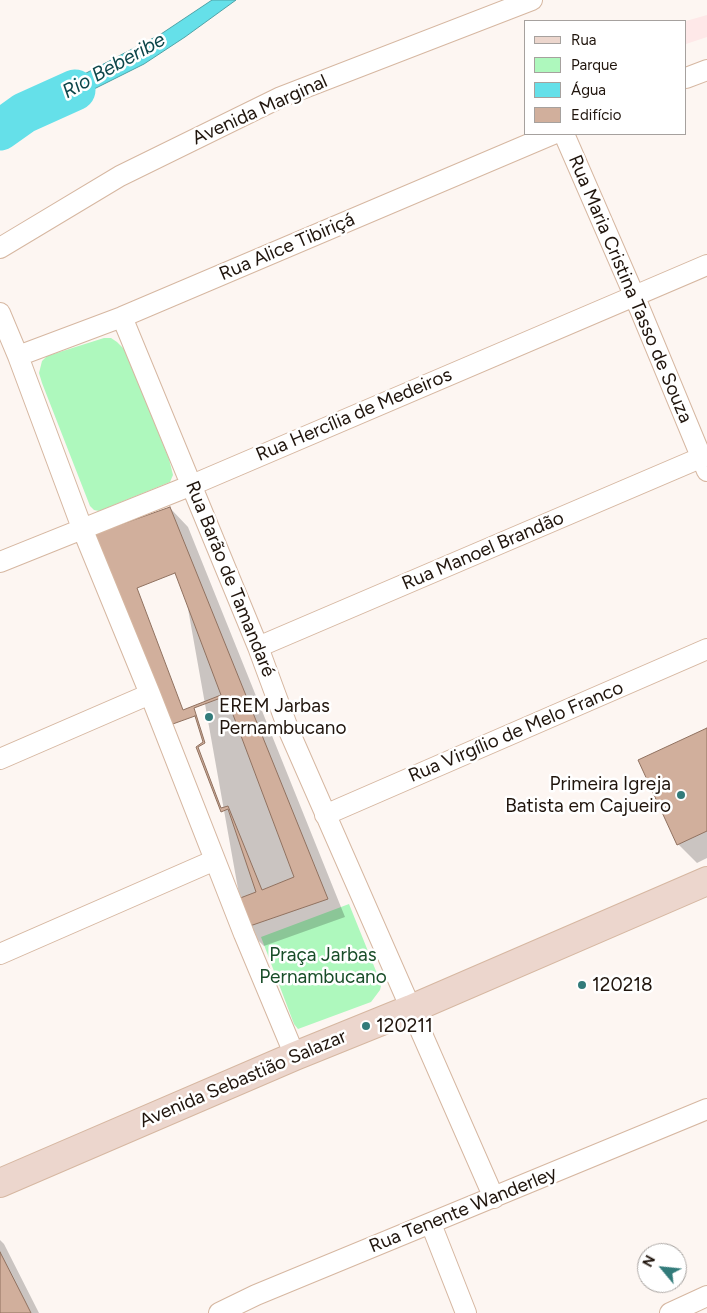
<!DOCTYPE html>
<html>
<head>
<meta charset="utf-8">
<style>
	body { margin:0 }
	#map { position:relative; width:707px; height:1313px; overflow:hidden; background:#fdf6f2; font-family:Figtree,sans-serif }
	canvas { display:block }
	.legend { position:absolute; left:524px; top:20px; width:162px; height:115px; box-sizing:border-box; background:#fff; border:1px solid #a6a19e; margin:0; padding:6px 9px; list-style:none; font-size:15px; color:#20150d }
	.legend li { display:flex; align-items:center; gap:10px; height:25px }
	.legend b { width:25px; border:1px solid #a6a19e }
	.north { position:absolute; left:637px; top:1243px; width:50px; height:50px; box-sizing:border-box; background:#fff; border:1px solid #a6a19e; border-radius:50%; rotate:298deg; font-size:14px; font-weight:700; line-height:20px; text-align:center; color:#20150d }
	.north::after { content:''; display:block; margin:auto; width:18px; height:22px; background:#327b7a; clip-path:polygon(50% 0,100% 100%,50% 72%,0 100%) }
</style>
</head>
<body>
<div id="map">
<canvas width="707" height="1313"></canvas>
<ul class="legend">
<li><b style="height:6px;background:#ecd6cd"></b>Rua</li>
<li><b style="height:14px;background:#aef8bd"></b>Parque</li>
<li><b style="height:14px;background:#65e0e9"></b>Água</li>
<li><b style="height:14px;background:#d1af9c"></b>Edifício</li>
</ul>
<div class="north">N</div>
</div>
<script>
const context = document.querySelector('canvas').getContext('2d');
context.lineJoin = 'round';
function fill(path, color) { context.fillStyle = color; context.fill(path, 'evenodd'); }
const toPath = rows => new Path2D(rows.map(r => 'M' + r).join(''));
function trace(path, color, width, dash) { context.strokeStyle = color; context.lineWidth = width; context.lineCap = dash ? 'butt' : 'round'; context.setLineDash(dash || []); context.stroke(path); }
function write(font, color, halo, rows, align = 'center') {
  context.font = font + ' Figtree,sans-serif'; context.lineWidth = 5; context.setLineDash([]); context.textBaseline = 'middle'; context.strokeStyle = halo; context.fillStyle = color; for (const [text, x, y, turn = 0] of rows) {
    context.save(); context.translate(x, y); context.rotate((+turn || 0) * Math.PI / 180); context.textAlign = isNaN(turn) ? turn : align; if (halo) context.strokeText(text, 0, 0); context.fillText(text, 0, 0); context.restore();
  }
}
fill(toPath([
	[707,15,707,37,686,44,686,21]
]), '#fee8e8');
fill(toPath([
	[104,338,111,338,117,342,125,350,169,459,173,475,170,482,99,511,94,510,90,506,42,383,39,373,42,361,47,356],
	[349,904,378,976,381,986,380,990,371,1002,298,1029,294,1024,261,937]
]), '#aef8bd');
const water = toPath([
	[212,0,236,0,185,37,144,64,68,102,28,120,24,113,20,102,69,82,161,34,212,0]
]);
fill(water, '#65e0e9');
trace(water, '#50a3a7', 1);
fill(toPath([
	[170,508,188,527,345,917,264,946,245,928],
	[707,730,707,858,697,863,678,844],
	[0,1240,4,1244,39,1313,0,1313]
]), '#0003');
trace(toPath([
	[0,130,24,113,75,90]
]), '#65e0e9', 41);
const building = toPath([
	[170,507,328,899,244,928,94,534,170,507],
	[175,573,221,695,183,710,137,588,175,573],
	[226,696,294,877,262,890,228,806,221,808,198,747,205,743,194,708,226,696],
	[195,716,203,742,196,747,221,812,228,809,256,892,235,900,170,725,195,716],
	[707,728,707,831,677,845,638,760,707,728],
	[0,1252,25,1301,31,1313,0,1313,0,1252]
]);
fill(building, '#d1af9c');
trace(building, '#90715f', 1);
const street = toPath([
	[686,78,707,70],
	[564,134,634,295,707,471],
	[0,248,120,176,281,97,532,0],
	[0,313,18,356,82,528,150,694,244,934,295,1056],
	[122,317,258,647,289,731,494,1198],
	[18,356,122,317,553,134],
	[0,562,192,485,707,265],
	[258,647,707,455],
	[0,759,150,694],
	[325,815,707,649],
	[0,954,215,860],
	[431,1224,466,1313],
	[219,1313,256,1295,707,1109],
	[670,1313,707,1296]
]);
const secondary = toPath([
	[0,1183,295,1056,411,1009,707,881]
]);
trace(street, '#d6b7a1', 22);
trace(secondary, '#d6b7a1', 30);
trace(street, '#fff', 20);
trace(secondary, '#ecd6cd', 28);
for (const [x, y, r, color] of [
	[209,717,5,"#327b7a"],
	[681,795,5,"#327b7a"],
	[582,985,5,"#327b7a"],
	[366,1026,5,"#327b7a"]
]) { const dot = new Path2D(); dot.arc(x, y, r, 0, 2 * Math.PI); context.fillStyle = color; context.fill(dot); trace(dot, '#fff', 2); }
write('19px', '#20150d', '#fff', [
	["Avenida Marginal",260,110,-24],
	["Rua Alice Tibiriçá",287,247,-23],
	["Rua Maria Cristina Tasso de Souza",630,289,67],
	["Rua Hercília de Medeiros",354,415,-23],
	["Rua Manoel Brandão",483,551,-23],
	["Rua Barão de Tamandaré",230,579,68],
	["Rua Virgílio de Melo Franco",516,732,-23],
	["Avenida Sebastião Salazar",243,1079,-23],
	["Rua Tenente Wanderley",463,1210,-22]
]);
write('19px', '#20150d', '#fff', [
	["EREM Jarbas",219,706],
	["Pernambucano",219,728],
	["Primeira Igreja",671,784,"right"],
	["Batista em Cajueiro",671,806,"right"],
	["120218",592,985],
	["120211",376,1026]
], 'left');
write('19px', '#184d28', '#fff', [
	["Praça Jarbas",323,955],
	["Pernambucano",323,977]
]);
write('italic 20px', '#0c464a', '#fff', [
	["Rio Beberibe",114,66,-29]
]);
</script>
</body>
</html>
